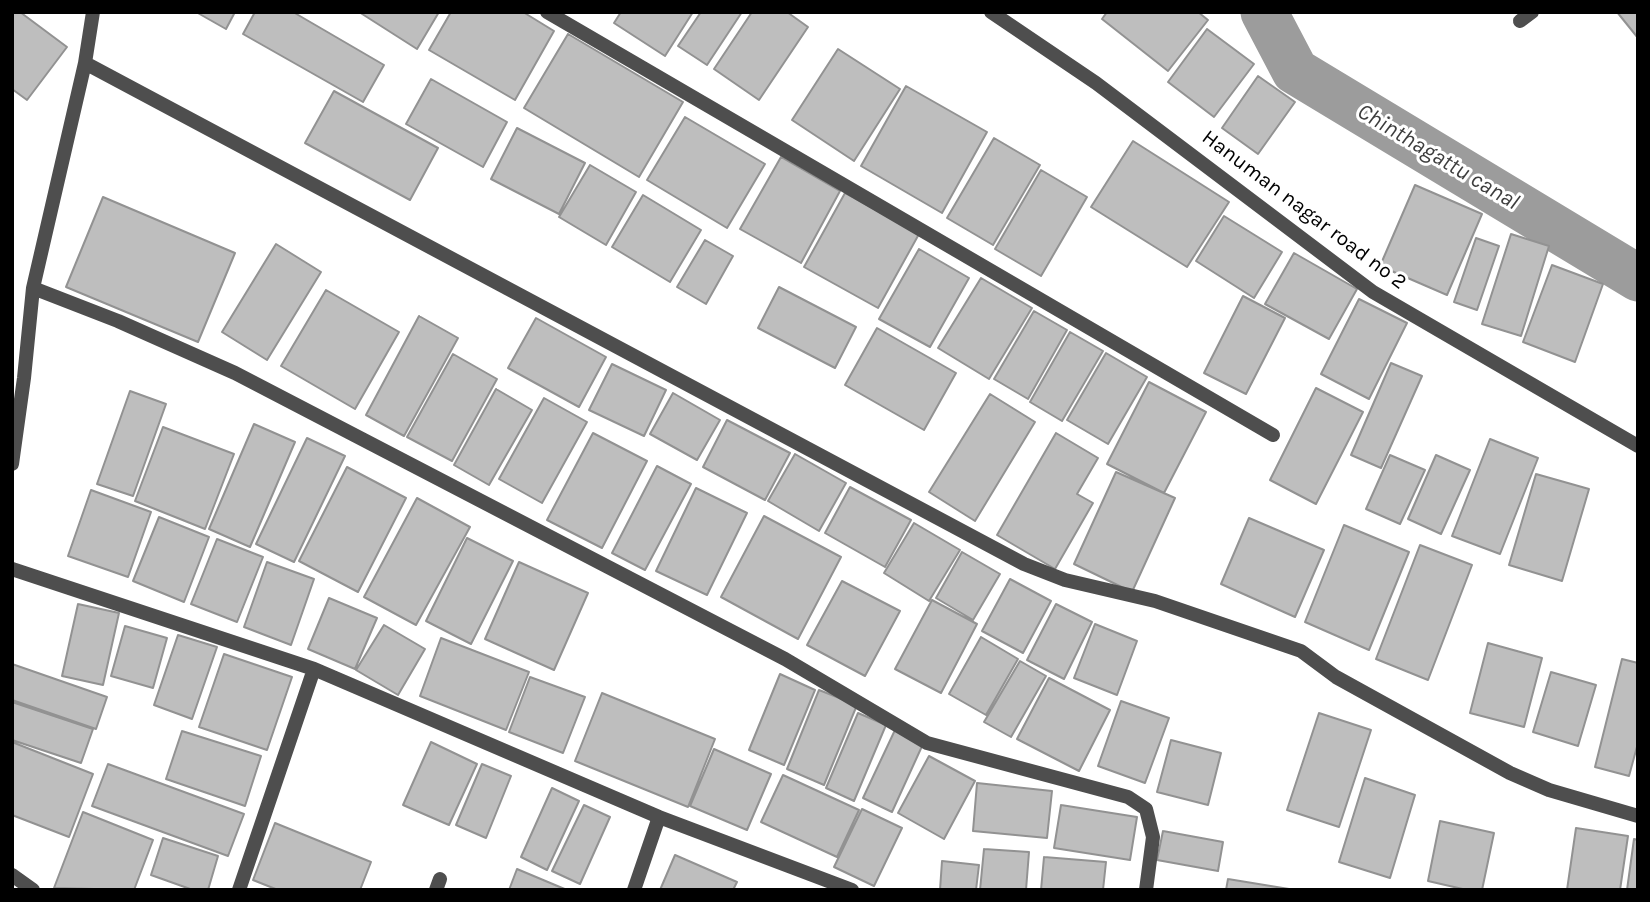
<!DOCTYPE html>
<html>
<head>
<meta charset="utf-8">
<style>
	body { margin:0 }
	#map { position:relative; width:1650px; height:902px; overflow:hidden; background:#fff; font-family:Karla,sans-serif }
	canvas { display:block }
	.frame { position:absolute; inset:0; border:14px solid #000; pointer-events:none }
</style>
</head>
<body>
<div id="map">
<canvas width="1650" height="902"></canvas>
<div class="frame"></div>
</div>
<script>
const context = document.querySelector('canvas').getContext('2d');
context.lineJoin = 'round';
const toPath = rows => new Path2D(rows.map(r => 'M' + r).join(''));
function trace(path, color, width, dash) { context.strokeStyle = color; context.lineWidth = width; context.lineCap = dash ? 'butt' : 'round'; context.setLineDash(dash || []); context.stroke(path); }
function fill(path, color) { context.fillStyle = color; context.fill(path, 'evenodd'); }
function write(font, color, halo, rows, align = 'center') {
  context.font = font + ' Karla,sans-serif'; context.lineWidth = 6; context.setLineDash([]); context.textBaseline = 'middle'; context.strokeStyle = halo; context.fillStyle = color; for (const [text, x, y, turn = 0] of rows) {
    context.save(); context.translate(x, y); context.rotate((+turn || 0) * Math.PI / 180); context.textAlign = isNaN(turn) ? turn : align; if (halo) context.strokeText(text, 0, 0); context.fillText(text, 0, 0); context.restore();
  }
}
trace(toPath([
	[1264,12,1295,71,1638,278]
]), '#9c9c9c', 47);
const building = toPath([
	[12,12,20,12,67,47,27,100,12,89,12,12],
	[196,12,235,12,226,29,196,12],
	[255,12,293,12,384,65,363,102,243,34,255,12],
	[359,12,439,12,417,49,359,12],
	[451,12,523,12,554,31,515,100,429,50,451,12],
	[621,12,693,12,665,56,614,23,621,12],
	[701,12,742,12,707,65,678,46,701,12],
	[752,12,787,12,808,27,759,100,714,69,752,12],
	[1107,12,1198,12,1208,20,1168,71,1102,19,1107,12],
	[1617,12,1638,12,1638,38,1617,12],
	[1207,29,1254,64,1214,117,1168,82,1207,29],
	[568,34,683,102,639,177,524,108,568,34],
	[838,49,900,89,854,161,792,120,838,49],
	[1258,76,1295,102,1258,154,1222,128,1258,76],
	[431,79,507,122,483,167,406,124,431,79],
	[906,86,987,132,942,213,861,166,906,86],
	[334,91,438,148,410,200,305,143,334,91],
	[685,117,765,164,727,228,647,180,685,117],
	[517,128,585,163,559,214,491,179,517,128],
	[994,138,1040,165,993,245,947,218,994,138],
	[1133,141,1229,202,1187,267,1091,207,1133,141],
	[781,157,840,191,801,263,740,229,781,157],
	[590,165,636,192,606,245,559,217,590,165],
	[1041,170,1087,197,1041,276,995,249,1041,170],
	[1415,185,1482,214,1447,295,1380,266,1415,185],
	[845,193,919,234,878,308,804,267,845,193],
	[643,195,701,230,670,282,612,247,643,195],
	[103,197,235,253,198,342,66,287,103,197],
	[1224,216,1282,252,1254,298,1196,261,1224,216],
	[1511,234,1549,246,1521,336,1482,324,1511,234],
	[1476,238,1499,246,1477,310,1454,302,1476,238],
	[705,240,733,256,706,304,677,287,705,240],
	[276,244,321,272,267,360,222,332,276,244],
	[919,249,969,278,930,347,879,319,919,249],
	[1294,253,1357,289,1329,339,1265,304,1294,253],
	[1552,265,1603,284,1575,362,1523,342,1552,265],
	[981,278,1032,308,989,379,938,348,981,278],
	[779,287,856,327,835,368,758,328,779,287],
	[326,290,399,332,355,409,281,366,326,290],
	[1243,296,1285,318,1246,394,1204,373,1243,296],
	[1359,299,1407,323,1369,399,1321,374,1359,299],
	[1034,311,1067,330,1028,399,994,379,1034,311],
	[419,316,458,338,404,436,366,415,419,316],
	[536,318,606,357,579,407,508,368,536,318],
	[877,328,956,373,924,430,845,385,877,328],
	[1070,332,1103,351,1062,421,1030,402,1070,332],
	[1106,353,1147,377,1108,444,1067,420,1106,353],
	[453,354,497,379,452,461,407,437,453,354],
	[1391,363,1422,376,1381,468,1351,455,1391,363],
	[612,364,666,390,644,436,589,410,612,364],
	[1149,382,1206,412,1164,493,1107,464,1149,382],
	[1316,388,1363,412,1316,504,1270,480,1316,388],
	[496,389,532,410,489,485,454,465,496,389],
	[130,391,166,404,133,496,97,484,130,391],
	[673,393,720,420,697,460,650,434,673,393],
	[990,394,1035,422,975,521,929,492,990,394],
	[544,398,587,422,542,503,499,479,544,398],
	[727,420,790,453,765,500,703,467,727,420],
	[254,424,295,442,250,547,209,529,254,424],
	[163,427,234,454,205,529,135,501,163,427],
	[593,433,647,461,602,548,547,520,593,433],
	[1056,433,1098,458,1077,494,1093,503,1055,569,997,535,1056,433],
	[307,438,345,456,294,562,256,544,307,438],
	[1490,439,1538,458,1500,554,1452,536,1490,439],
	[795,454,846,483,819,531,768,501,795,454],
	[1390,455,1425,470,1400,524,1366,509,1390,455],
	[1436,455,1470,470,1441,534,1408,519,1436,455],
	[657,466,691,484,645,570,612,553,657,466],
	[347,467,406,498,358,592,299,561,347,467],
	[1116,472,1175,498,1132,592,1074,564,1116,472],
	[1536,474,1589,489,1562,581,1509,565,1536,474],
	[850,487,911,520,885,567,825,533,850,487],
	[696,488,747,513,707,595,656,571,696,488],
	[91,490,151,512,128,577,68,556,91,490],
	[417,498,470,527,416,625,364,597,417,498],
	[764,516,841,557,798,639,721,597,764,516],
	[159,517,209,537,184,602,133,581,159,517],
	[1249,518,1324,550,1295,617,1221,584,1249,518],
	[914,523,960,550,929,601,884,573,914,523],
	[1344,525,1409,552,1369,650,1305,622,1344,525],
	[467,538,513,561,471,644,426,621,467,538],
	[217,539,263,557,237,622,191,604,217,539],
	[1420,545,1472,565,1428,680,1376,659,1420,545],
	[962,552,1000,574,973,620,936,598,962,552],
	[267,562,314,579,291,645,244,627,267,562],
	[519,562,588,593,554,670,485,639,519,562],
	[1010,579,1051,601,1023,653,982,631,1010,579],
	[842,581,900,611,865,676,807,645,842,581],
	[329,598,377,618,355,669,308,649,329,598],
	[932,600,977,624,941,693,895,669,932,600],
	[78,604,119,613,103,685,62,676,78,604],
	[1056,604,1092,622,1064,679,1027,660,1056,604],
	[1095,624,1137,641,1117,695,1074,678,1095,624],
	[384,625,425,649,398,695,356,670,384,625],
	[125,626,167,638,153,688,111,676,125,626],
	[178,635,217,647,192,719,154,705,178,635],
	[981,637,1018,659,986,715,949,694,981,637],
	[441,638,529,672,506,730,420,696,441,638],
	[1488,643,1542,658,1524,727,1470,713,1488,643],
	[224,654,292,677,267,750,199,727,224,654],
	[1622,659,1638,663,1638,743,1629,776,1595,767,1622,659],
	[1020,661,1046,676,1011,737,984,722,1020,661],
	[12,664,107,697,96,729,12,700,12,664],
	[1551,672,1596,685,1578,746,1533,732,1551,672],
	[780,674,815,690,784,765,749,750,780,674],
	[530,677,585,697,563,753,509,732,530,677],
	[1049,678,1110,710,1079,771,1017,739,1049,678],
	[819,690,857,705,824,785,787,769,819,690],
	[602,693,715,739,688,807,575,761,602,693],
	[1121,701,1169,718,1145,783,1098,766,1121,701],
	[12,702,93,729,81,763,12,740,12,702],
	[858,713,886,725,854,801,826,788,858,713],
	[1319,713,1371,730,1339,827,1287,810,1319,713],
	[895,730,923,744,892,812,863,798,895,730],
	[182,731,261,756,245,806,166,779,182,731],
	[1171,740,1221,753,1208,805,1157,792,1171,740],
	[12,742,93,774,69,837,12,815,12,742],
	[431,742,477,764,449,825,403,805,431,742],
	[714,749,771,774,747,830,690,806,714,749],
	[929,756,975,781,944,839,898,813,929,756],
	[108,764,244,814,228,856,92,806,108,764],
	[482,764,511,776,486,838,456,825,482,764],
	[783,775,859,810,837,857,761,822,783,775],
	[1365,778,1415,795,1390,878,1339,862,1365,778],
	[977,783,1052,791,1047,838,973,831,977,783],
	[552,788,579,801,547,870,521,857,552,788],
	[584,805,610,817,580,884,552,871,584,805],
	[1061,805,1137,817,1130,860,1054,848,1061,805],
	[862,809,902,828,874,886,834,867,862,809],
	[83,812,153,840,134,890,54,888,83,812],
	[1440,821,1494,833,1482,890,1467,890,1428,881,1440,821],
	[275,823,371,862,360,890,278,890,253,880,275,823],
	[1576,828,1628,836,1620,890,1567,890,1576,828],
	[1163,831,1223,842,1218,871,1157,860,1163,831],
	[163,838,218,856,208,890,193,890,151,875,163,838],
	[1634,839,1638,840,1638,890,1627,890,1634,839],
	[984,849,1029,852,1026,890,980,890,984,849],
	[675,855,737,882,733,890,660,890,675,855],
	[1044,857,1106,862,1103,890,1041,890,1044,857],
	[942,861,979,865,976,890,940,890,942,861],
	[517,869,567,890,509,890,517,869],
	[1228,879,1289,889,1289,890,1226,890,1228,879]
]);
fill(building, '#bebebe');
trace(building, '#929292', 2);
trace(toPath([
	[547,12,1273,435],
	[991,12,1096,83,1373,292,1638,446],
	[1520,21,1532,12],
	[85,63,1024,564,1065,580,1155,601,1301,651,1336,677,1510,773,1549,790,1638,816],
	[33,288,118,321,235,373,785,659,927,743,1128,797,1146,809,1153,837,1146,890],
	[12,464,24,378,33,288,85,63,93,12],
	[12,569,314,669,659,817,852,890],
	[12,875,33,890],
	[239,890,314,669],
	[436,890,440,879],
	[634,890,659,817]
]), '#4e4e4e', 14);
write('21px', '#000', '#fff', [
	["Hanuman nagar road no 2",1304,210,37]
]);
write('italic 23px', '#3d3d3d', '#fff', [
	["Chinthagattu canal",1438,157,31]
]);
</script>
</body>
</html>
